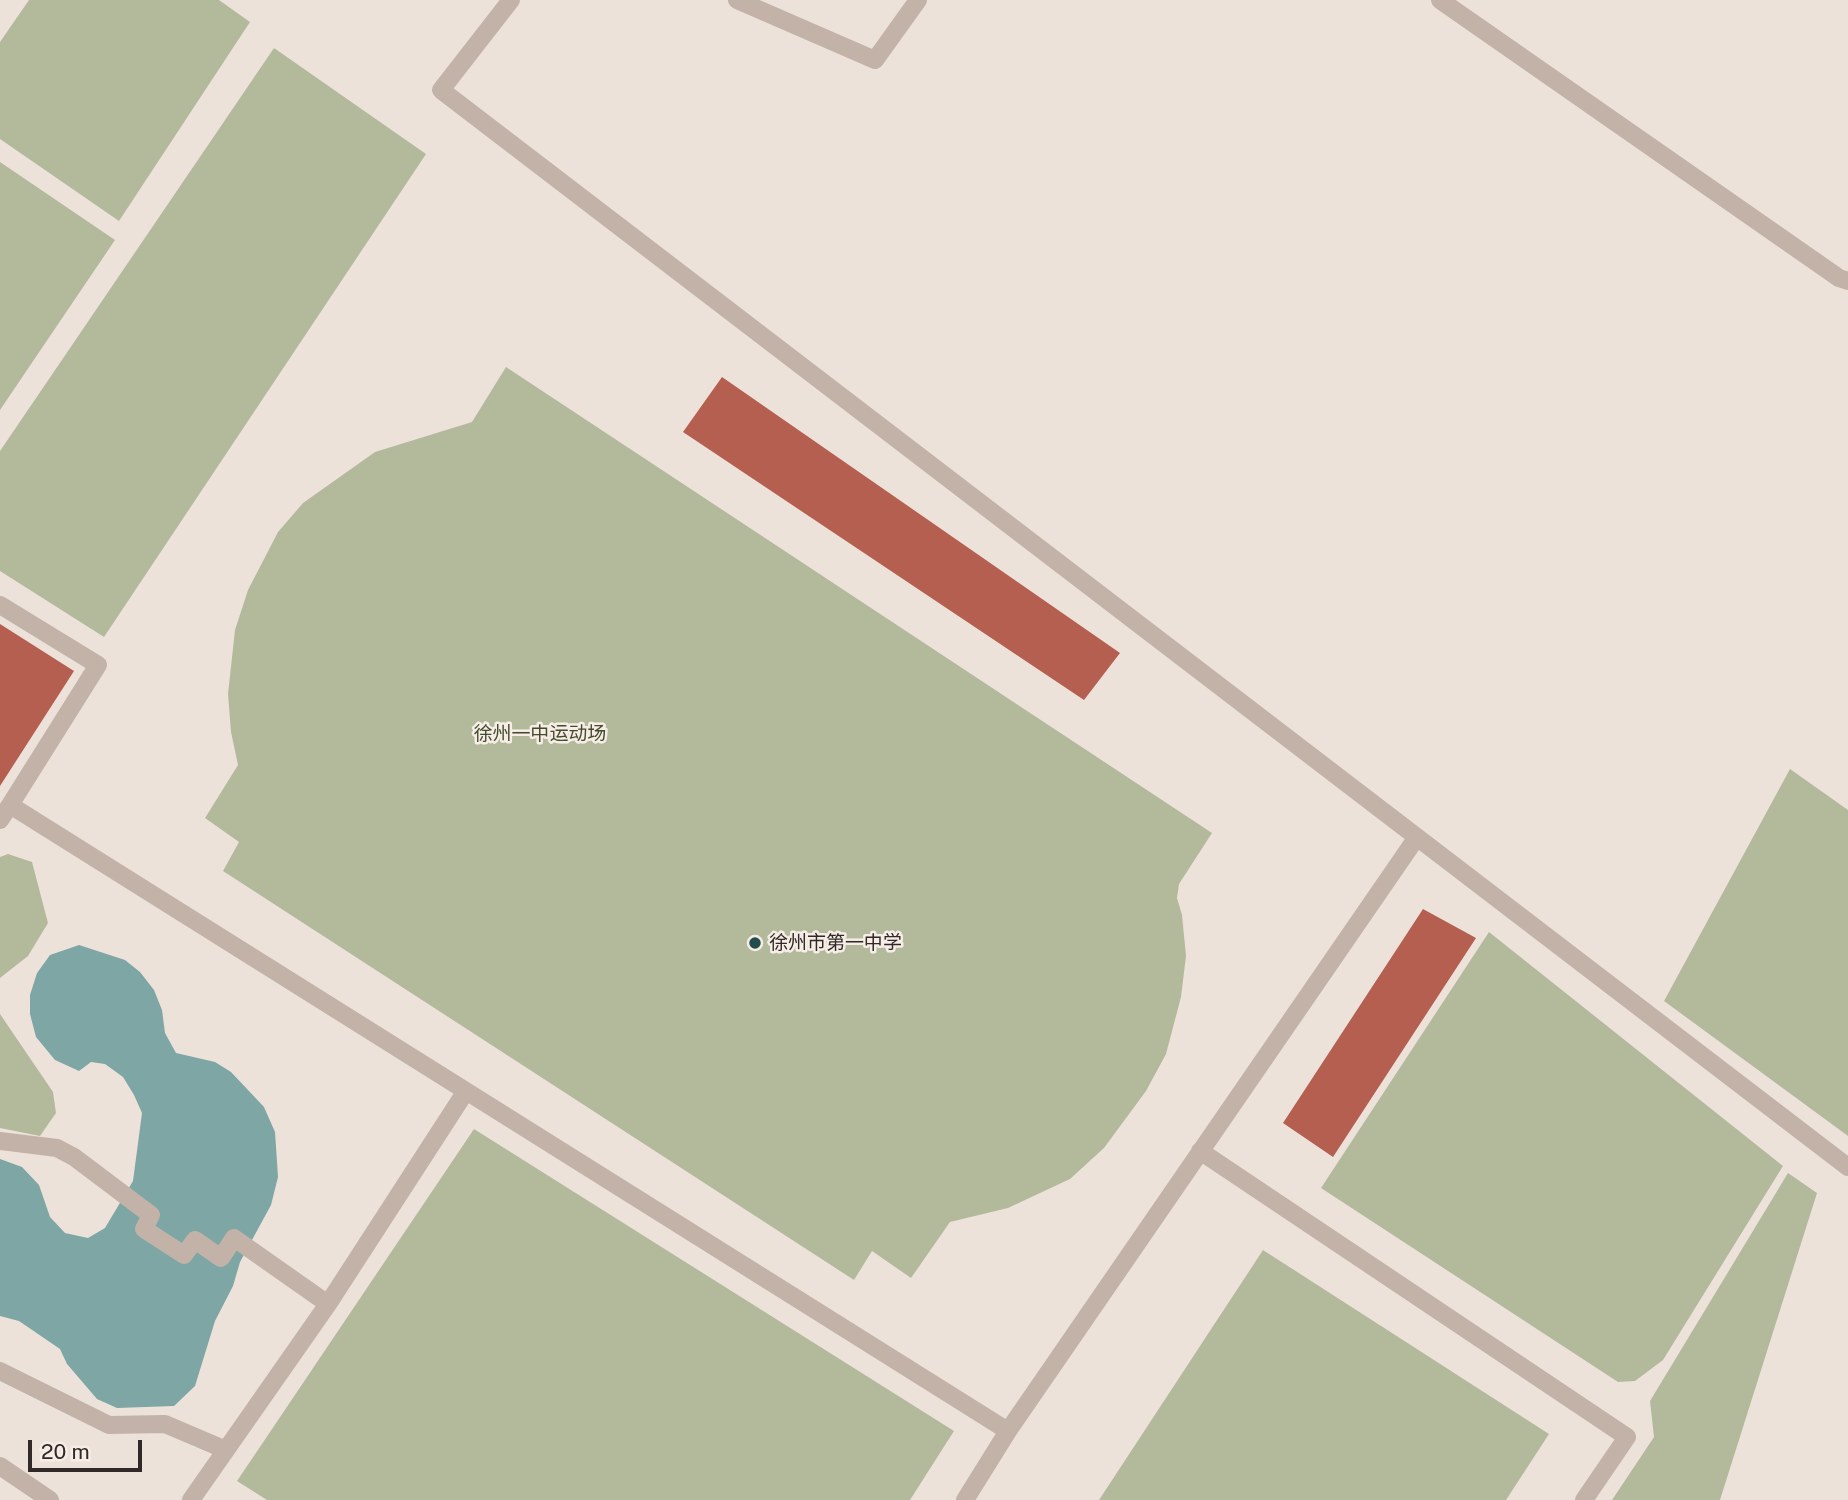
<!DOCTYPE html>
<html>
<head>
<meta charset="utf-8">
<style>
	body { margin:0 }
	#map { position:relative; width:1848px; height:1500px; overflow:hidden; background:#ede2da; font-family:"Public Sans",sans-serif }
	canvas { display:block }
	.scale { position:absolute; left:28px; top:1440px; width:114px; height:32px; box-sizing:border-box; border:4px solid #312927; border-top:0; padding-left:9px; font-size:21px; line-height:24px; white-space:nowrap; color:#312927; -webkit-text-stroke:5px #f6ede6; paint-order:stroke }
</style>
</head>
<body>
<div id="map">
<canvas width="1848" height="1500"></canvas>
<div class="scale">20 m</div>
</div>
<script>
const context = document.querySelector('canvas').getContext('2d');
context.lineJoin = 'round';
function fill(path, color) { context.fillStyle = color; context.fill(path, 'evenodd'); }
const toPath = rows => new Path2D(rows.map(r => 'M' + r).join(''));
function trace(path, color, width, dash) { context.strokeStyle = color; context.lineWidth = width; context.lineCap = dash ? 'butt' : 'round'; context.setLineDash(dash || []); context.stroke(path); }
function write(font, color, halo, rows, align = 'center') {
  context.font = font + ' "Public Sans","Noto Sans SC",sans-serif'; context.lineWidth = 5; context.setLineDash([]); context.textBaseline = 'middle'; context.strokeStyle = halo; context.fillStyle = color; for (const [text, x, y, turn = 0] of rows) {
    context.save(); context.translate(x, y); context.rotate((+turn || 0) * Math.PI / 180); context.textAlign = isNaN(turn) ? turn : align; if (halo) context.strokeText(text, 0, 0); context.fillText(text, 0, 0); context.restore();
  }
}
fill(toPath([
	[29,0,219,0,250,22,119,221,0,139,0,42],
	[274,48,426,154,104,637,0,571,0,451],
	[0,162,115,240,0,410],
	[506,367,1212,833,1179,884,1177,898,1182,915,1186,956,1181,997,1166,1054,1146,1091,1104,1148,1070,1179,1008,1208,950,1222,911,1278,872,1251,854,1280,223,871,239,842,205,818,238,765,231,732,228,694,235,630,248,590,278,532,303,503,375,452,472,422],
	[1790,769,1848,810,1848,1136,1664,1001],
	[8,854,32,862,48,923,28,956,0,978,0,857],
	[1489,932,1783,1166,1663,1360,1635,1381,1618,1382,1321,1188],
	[0,1014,53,1092,56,1113,40,1136,0,1128],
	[474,1129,954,1431,910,1500,267,1500,237,1481],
	[1788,1173,1817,1193,1720,1500,1612,1500,1654,1437,1650,1401],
	[1263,1250,1549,1434,1506,1500,1099,1500]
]), '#b3ba9c');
fill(toPath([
	[79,945,125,960,140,972,154,990,162,1010,165,1033,176,1053,215,1062,231,1072,264,1107,275,1132,278,1177,271,1205,240,1262,233,1286,215,1321,195,1386,174,1406,117,1408,97,1399,67,1364,60,1349,19,1321,0,1316,0,1159,22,1167,39,1185,50,1217,65,1233,88,1238,105,1228,133,1181,142,1113,134,1095,123,1077,105,1064,91,1062,79,1071,55,1060,36,1037,30,1014,30,995,37,973,50,955]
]), '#7da6a4');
fill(toPath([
	[722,377,1120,653,1084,700,683,432],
	[0,624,74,671,0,786],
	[1423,909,1476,938,1333,1157,1283,1123]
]), '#b55f51');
trace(toPath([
	[511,0,441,90,1848,1167],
	[737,0,875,60,918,0],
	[1440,0,1839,278,1848,281],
	[0,605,98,665,10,805,1008,1431],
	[0,820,10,805],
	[0,1141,57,1148,74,1157,151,1215,144,1229,184,1255,195,1240,221,1258,234,1238,328,1304],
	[1200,1151,1627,1437,1584,1500],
	[0,1371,109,1425,165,1424,226,1450],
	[0,1466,50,1500],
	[191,1500,328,1304,466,1091],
	[965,1500,1008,1431,1417,837]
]), '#c3b2a8', 18);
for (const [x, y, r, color] of [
	[755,943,7,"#224d4c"]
]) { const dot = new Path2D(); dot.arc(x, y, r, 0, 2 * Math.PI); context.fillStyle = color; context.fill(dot); trace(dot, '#f6ede6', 2.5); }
write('19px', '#444c2e', '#f6ede6', [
	["徐州一中运动场",540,734]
]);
write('19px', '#312927', '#f6ede6', [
	["徐州市第一中学",769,943]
], 'left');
</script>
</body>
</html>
